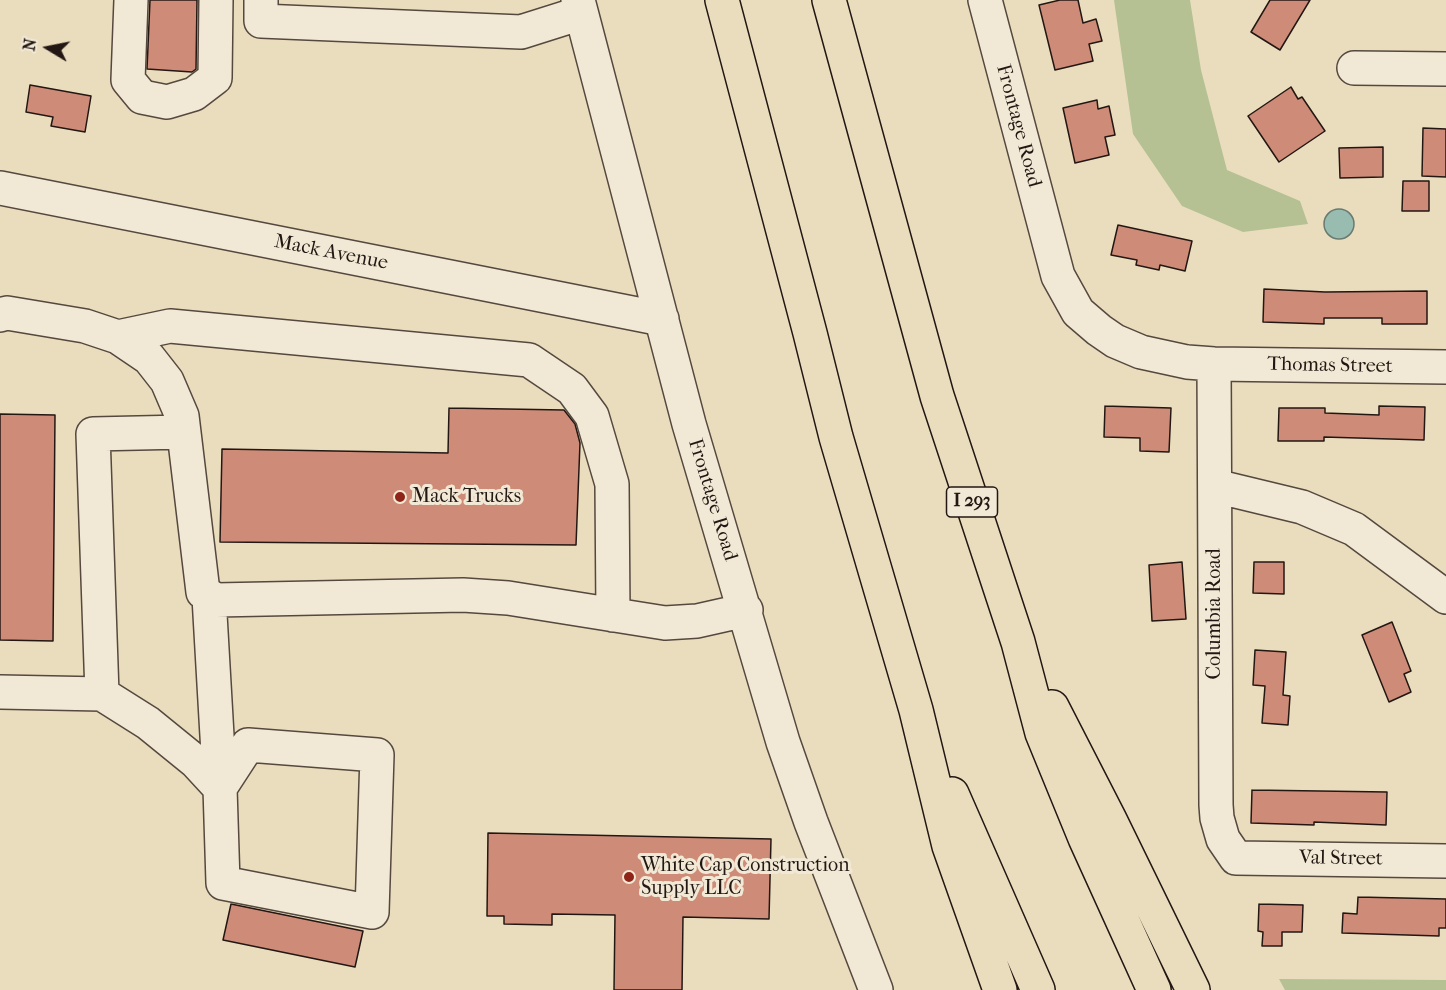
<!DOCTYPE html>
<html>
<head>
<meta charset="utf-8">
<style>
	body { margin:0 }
	#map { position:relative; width:1446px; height:990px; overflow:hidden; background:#eaddbe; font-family:"IM FELL French Canon",serif }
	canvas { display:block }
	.north { position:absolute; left:18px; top:18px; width:60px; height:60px; -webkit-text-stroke:4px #f1e9d5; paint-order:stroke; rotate:280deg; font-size:16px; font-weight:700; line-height:24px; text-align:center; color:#231713 }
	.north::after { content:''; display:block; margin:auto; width:21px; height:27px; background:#231713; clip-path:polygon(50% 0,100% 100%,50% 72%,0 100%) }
</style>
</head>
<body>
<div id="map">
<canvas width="1446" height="990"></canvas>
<div class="north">N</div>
</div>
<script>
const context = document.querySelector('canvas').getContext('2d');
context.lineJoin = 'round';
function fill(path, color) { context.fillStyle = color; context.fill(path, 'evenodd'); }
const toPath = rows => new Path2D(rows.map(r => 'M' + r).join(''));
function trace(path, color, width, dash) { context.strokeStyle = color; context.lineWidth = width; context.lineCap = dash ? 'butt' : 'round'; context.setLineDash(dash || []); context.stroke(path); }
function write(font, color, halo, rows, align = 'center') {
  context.font = font + ' "IM FELL French Canon",serif'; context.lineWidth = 6; context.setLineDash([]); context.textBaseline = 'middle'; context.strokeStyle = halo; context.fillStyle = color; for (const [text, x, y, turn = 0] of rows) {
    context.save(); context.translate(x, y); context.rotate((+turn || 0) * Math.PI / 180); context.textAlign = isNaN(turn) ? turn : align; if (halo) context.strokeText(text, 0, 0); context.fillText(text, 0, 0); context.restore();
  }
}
fill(toPath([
	[1114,0,1190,0,1201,70,1227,170,1300,201,1308,224,1243,232,1182,206,1133,134],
	[1279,979,1446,980,1446,990,1285,990]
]), '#b5c193');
const water = toPath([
	'1324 224a15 15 0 1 1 30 0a15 15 0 1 1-30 0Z'
]);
fill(water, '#98bcb0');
trace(water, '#697a71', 1.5);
const building = toPath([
	[150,0,197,0,196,69,192,72,147,69,150,0],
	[1060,0,1078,0,1083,23,1096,19,1102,41,1089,44,1093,61,1055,70,1039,5,1060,0],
	[1270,0,1310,0,1280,50,1251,32,1270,0],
	[30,85,91,96,85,132,51,126,53,117,26,112,30,85],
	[1291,87,1298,99,1302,97,1325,131,1279,162,1248,116,1291,87],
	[1097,100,1098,109,1109,106,1115,135,1105,137,1109,155,1075,163,1063,108,1097,100],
	[1423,128,1446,129,1446,177,1422,176,1423,128],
	[1383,147,1383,177,1340,178,1339,148,1383,147],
	[1403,181,1429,181,1429,211,1402,211,1403,181],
	[1118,225,1192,241,1185,271,1160,265,1159,270,1136,265,1137,260,1111,255,1118,225],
	[1264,289,1325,292,1427,291,1427,324,1382,324,1382,318,1324,318,1324,324,1263,322,1264,289],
	[1105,406,1171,408,1169,452,1140,451,1140,438,1104,437,1105,406],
	[1379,406,1425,407,1424,440,1324,437,1324,441,1278,441,1279,408,1325,408,1325,413,1379,415,1379,406],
	[449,408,564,410,575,424,580,443,576,545,220,542,222,449,448,453,449,408],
	[0,414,55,415,53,641,0,640,0,414],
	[1182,562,1186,619,1152,621,1149,565,1182,562],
	[1254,562,1284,562,1284,594,1253,593,1254,562],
	[1392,622,1411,671,1404,674,1411,692,1389,702,1362,635,1392,622],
	[1255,650,1286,652,1283,695,1290,696,1288,725,1262,723,1265,686,1253,685,1255,650],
	[1252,790,1387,792,1386,825,1314,822,1314,825,1251,823,1252,790],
	[488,833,771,839,769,919,683,917,682,990,614,990,615,915,552,914,552,925,504,924,504,916,487,916,488,833],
	[1358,897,1446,899,1446,928,1439,928,1439,936,1342,933,1343,913,1357,914,1358,897],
	[231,904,363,931,355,967,223,940,231,904],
	[1259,904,1303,905,1302,932,1282,932,1282,946,1262,946,1263,932,1258,931,1259,904]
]);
fill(building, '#cd8b78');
trace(building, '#231713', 1.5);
const minor = toPath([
	[131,0,128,80,142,97,167,102,194,94,215,78,216,0],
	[261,0,261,21,521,32,581,13],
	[578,0,689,424,783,742,811,822,876,990],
	[985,0,1058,276,1078,312,1099,330,1115,341,1141,352,1187,362,1214,364,1446,367],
	[1354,68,1446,69],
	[0,188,662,319],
	[0,315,7,313,85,326,118,337,149,358,167,381,182,416,203,592,216,600,463,595,508,598,665,623,697,621,746,610],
	[118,337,170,326,529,360,572,389,592,416,612,484,613,615],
	[1214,364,1216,805,1217,818,1223,839,1236,858,1446,861],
	[1215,486,1302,507,1354,529,1446,597],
	[209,597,220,788,223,883,372,912,377,755,248,745,220,788],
	[0,692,102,694,148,723,196,762,220,788],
	[102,694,93,434,184,432]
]);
const highway = toPath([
	[722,0,810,333,836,437,916,710,949,846,1000,990],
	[829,0,937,396,1018,642,1042,733,1085,838,1154,990],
	[1052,707,1110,820,1193,990],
	[952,794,1038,990]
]);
trace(minor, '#55483e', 36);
trace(highway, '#231713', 36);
trace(minor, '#f1e9d5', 33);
trace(highway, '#eaddbe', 33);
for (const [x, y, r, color] of [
	[400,497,6,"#8f2418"],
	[629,877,6,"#8f2418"]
]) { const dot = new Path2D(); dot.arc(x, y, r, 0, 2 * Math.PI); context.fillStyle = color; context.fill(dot); trace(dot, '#f1e9d5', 2); }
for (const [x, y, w] of [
	[972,502,51]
]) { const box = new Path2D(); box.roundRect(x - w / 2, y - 15, w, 30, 4.5); context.fillStyle = '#f1e9d5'; context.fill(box); trace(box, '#231713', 1.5); }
write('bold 18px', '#231713', null, [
	["I 293",972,502]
]);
write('20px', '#231713', '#f1e9d5', [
	["Frontage Road",1018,126,75],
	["Mack Avenue",331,253,11],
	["Thomas Street",1330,366,1],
	["Frontage Road",712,500,73],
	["Columbia Road",1215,614,-90],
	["Val Street",1341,859,1]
]);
write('20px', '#231713', '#f1e9d5', [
	["Mack Trucks",412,497],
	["White Cap Construction",641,866],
	["Supply LLC",641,889]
], 'left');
</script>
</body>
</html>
